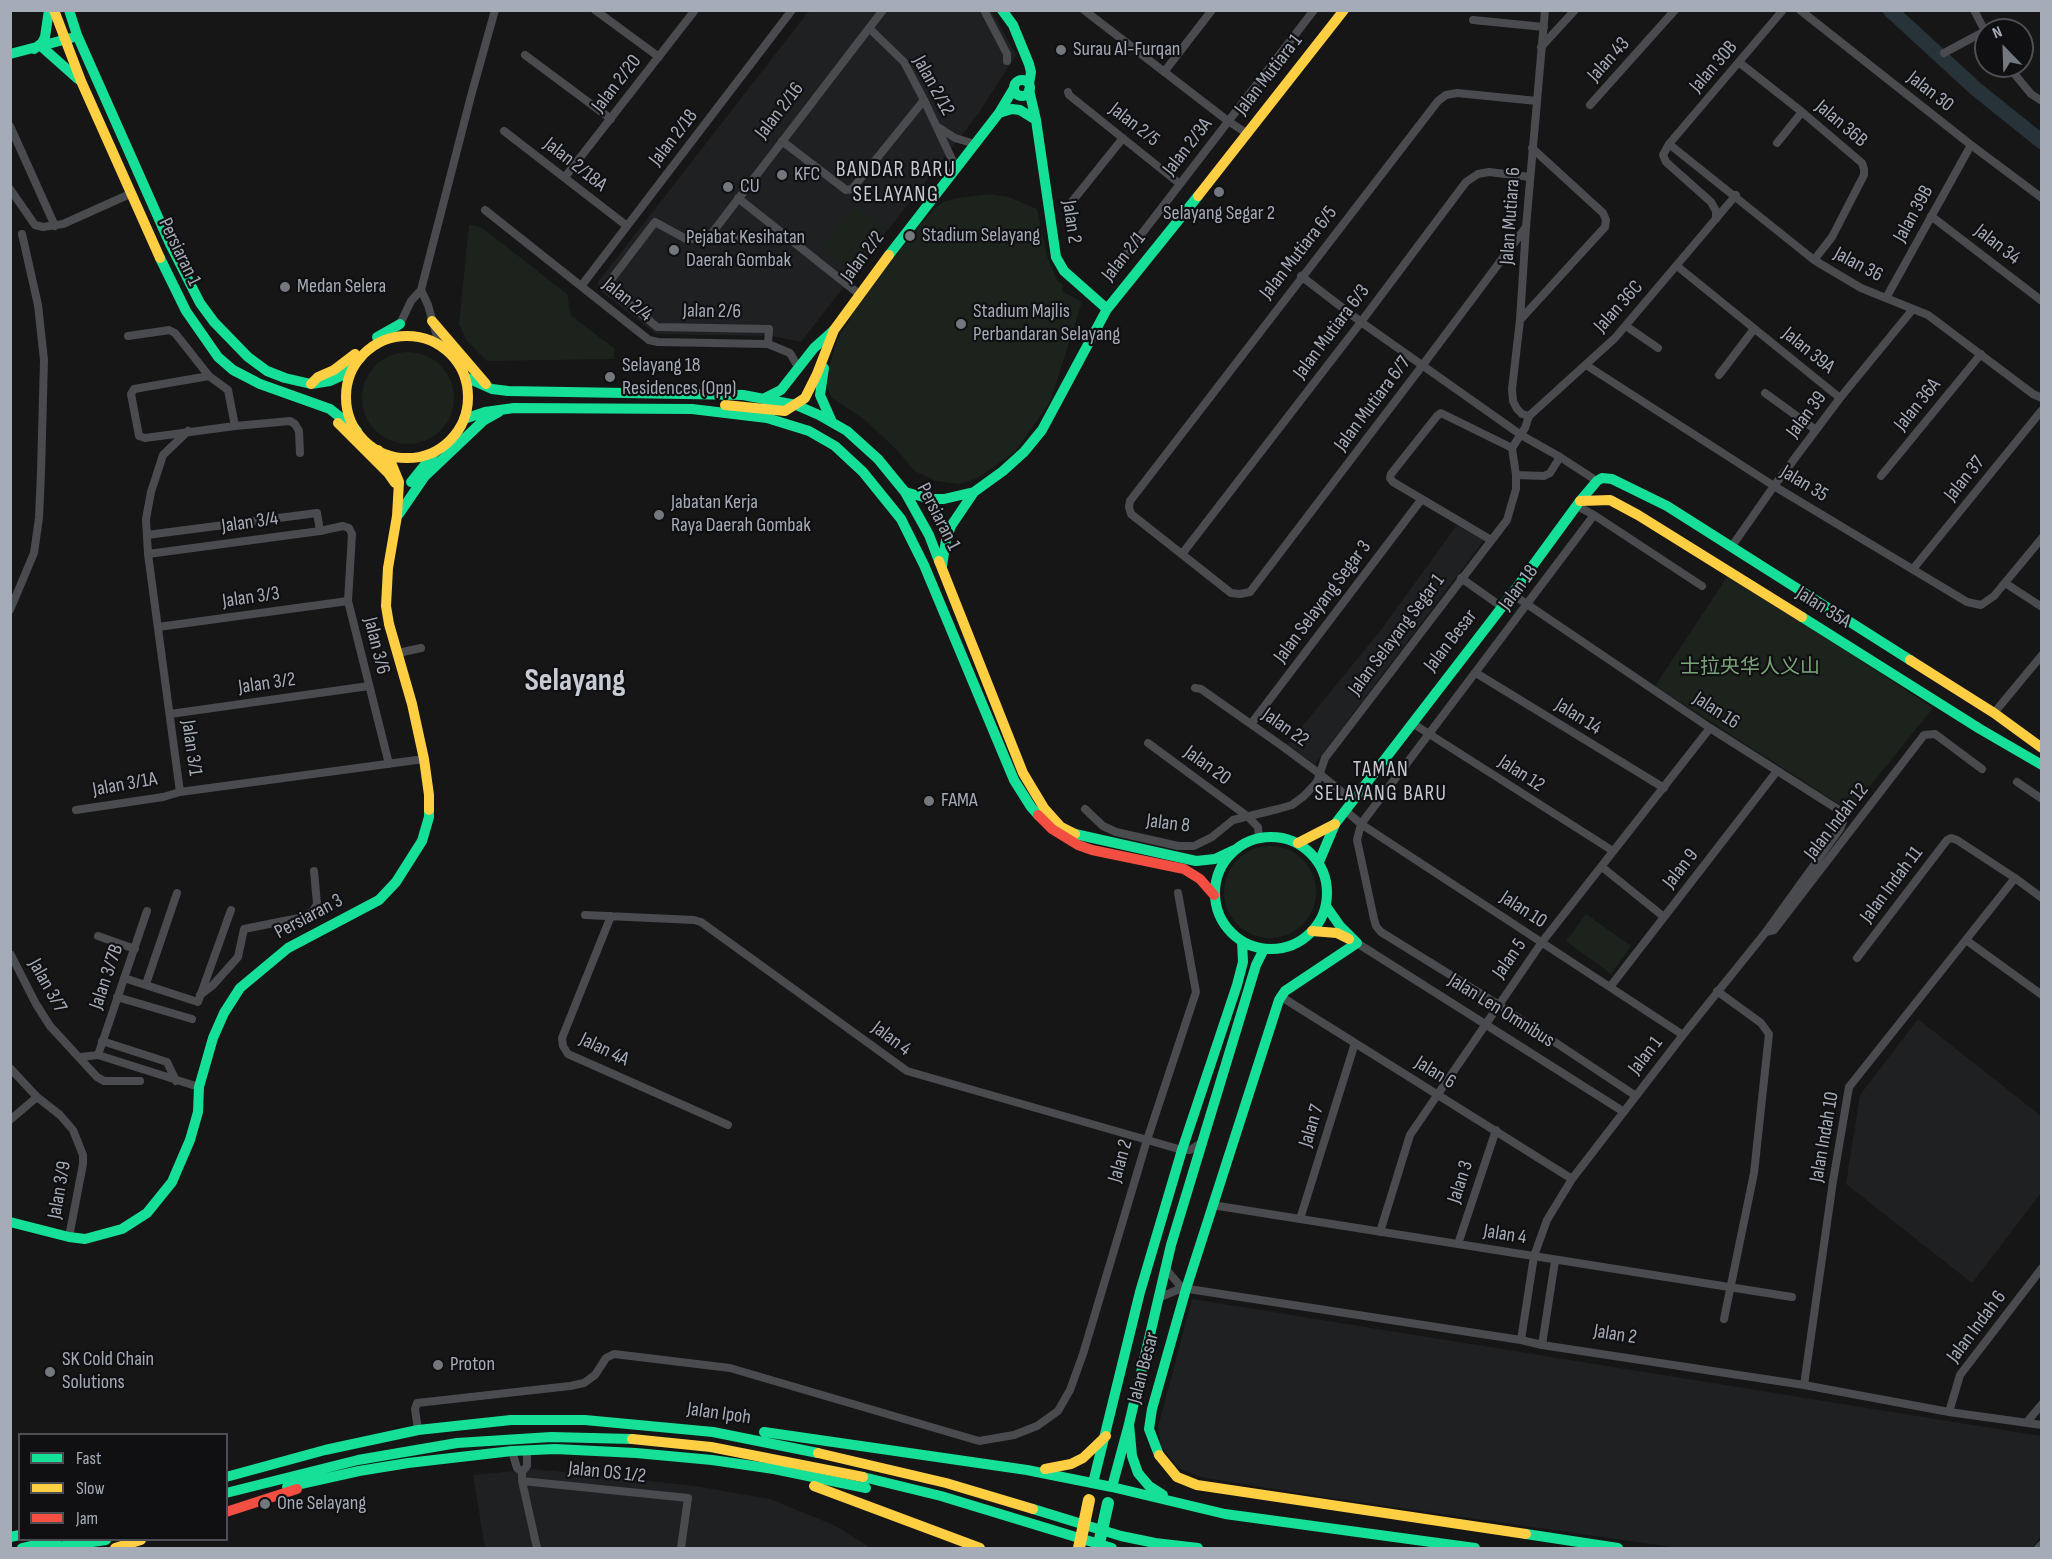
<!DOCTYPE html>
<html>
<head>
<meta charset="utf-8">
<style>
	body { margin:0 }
	#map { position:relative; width:2052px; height:1559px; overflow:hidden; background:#161616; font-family:"Sofia Sans Condensed",sans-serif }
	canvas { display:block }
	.frame { position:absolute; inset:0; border:12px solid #a5acb8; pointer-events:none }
	.legend { position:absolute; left:18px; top:1433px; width:210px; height:108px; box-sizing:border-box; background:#101012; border:2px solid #4c4e54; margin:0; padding:8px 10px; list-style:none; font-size:18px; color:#a5acb8 }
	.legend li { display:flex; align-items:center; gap:12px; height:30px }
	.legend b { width:30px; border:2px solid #4c4e54 }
	.north { position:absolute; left:1974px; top:18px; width:60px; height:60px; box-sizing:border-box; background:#101012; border:2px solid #4c4e54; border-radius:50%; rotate:337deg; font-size:16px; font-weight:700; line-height:24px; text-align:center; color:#a5acb8 }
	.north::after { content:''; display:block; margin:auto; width:21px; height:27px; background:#73787f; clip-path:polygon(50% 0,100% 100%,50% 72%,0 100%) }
</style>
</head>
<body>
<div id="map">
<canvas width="2052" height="1559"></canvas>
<div class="frame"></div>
<ul class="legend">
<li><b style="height:8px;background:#16e098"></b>Fast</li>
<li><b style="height:8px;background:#ffcf43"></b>Slow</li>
<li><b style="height:8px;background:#f24e42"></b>Jam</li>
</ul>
<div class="north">N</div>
</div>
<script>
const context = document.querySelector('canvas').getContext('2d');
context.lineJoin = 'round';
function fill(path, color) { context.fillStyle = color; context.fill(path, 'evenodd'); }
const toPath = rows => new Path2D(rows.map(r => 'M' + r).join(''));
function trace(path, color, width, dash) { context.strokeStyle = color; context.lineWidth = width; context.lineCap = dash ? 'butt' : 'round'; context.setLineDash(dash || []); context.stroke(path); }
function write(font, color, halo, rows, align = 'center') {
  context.font = font + ' "Sofia Sans Condensed","Noto Sans SC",sans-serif'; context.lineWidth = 4.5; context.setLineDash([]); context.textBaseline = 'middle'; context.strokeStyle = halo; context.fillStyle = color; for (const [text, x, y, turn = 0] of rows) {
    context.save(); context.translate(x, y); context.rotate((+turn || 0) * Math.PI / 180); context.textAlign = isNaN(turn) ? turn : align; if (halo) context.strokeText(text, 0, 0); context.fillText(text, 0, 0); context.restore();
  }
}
fill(toPath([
	[809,11,992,11,1016,55,978,114,801,342,772,336,656,334,599,290,598,282],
	[1457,525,1484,540,1315,764,1287,745,1380,631],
	[1918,1019,2041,1116,2041,1193,1972,1283,1846,1184,1860,1095],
	[1192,1299,2041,1436,2041,1536,2032,1548,1679,1548,1317,1496,1200,1477,1179,1468,1170,1458,1161,1446,1158,1427],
	[535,1469,695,1486,770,1499,836,1526,871,1548,485,1548,473,1475]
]), '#1f2022');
fill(toPath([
	[991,194,1009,197,1037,209,1047,256,1057,280,1063,285,1062,291,1082,302,1050,402,1015,452,976,479,959,484,935,481,915,471,897,450,864,419,832,398,827,388,829,367,837,340,857,307,914,232,933,210,943,202,957,198],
	[855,206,884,228,850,271,821,248],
	[469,225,481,227,567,294,571,316,614,348,614,359,487,361,466,340,459,324],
	'362 398a46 46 0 1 1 92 0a46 46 0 1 1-92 0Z',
	[1729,574,1933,708,1850,811,1655,686],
	'1224 892a46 46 0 1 1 92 0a46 46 0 1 1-92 0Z',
	[1586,914,1631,946,1611,974,1566,941]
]), '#1b231c');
trace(toPath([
	[1890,10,1976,89,2042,142]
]), '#273239', 15);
trace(toPath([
	[595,10,659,57],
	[984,10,1007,54,1007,61],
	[1084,10,1228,121,1248,134],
	[1800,10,1971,145,2042,198],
	[1974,10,1986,33],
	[1473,20,1544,27],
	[869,28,904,62,924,100,956,168],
	[1541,47,1575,10],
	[1944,53,1985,31],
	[525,55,611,119],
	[1740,63,1802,112,1862,163,1864,169,1864,175,1832,237,1814,260],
	[2008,66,2031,94,2042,101],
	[1164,72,1212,10],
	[1068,92,1069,95,1180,184],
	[1590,105,1675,10],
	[10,126,55,226],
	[938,127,955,138,975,144],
	[504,131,627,226],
	[782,141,846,190,852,189,924,100],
	[1777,143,1802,112],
	[1669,144,1814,260,1861,288,1928,315,2033,394,2042,398],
	[565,177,695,10],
	[10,189,35,225,43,227,63,224,130,194],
	[738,198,859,294],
	[1070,204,1123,138],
	[485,210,649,340,658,342,768,344,790,353,798,367],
	[1931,216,2042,301],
	[1716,219,1716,211,1711,202,1666,162,1663,155,1669,144,1783,10],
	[1526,227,1422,366,1250,592,1240,594,1231,593,1131,514,1129,507,1130,501,1438,101,1446,95,1457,93,1537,101],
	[709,237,883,10],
	[1677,266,1840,398],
	[1110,275,1314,10],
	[1301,276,1361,322,1521,435,1560,457,1597,481],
	[582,285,792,10],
	[421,290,428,305,439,344],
	[1886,298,1971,145],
	[1520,320,1605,227,1606,220,1603,213,1532,148],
	[1626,326,1658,348],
	[128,336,163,331,169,330,175,333,209,376,228,390,235,426],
	[388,339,400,324,411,301,421,290,471,96,495,10],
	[768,344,769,329,657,327,607,285,655,222,686,239,773,237,783,234],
	[1586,365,1774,486,1967,602,1981,605,1994,596,2042,538],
	[1719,375,1754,329],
	[209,376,134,389,131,394,139,436,145,438,235,426,290,421,295,424,299,431,300,453],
	[1765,393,1816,430],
	[1529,416,1522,414,1517,409,1513,401,1512,389,1520,320,1526,227,1545,10],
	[1516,475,1544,476,1550,473,1560,457],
	[1881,476,1981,354],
	[1577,506,1594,515,1702,586],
	[1594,515,1361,824,1357,840,1374,919,1376,926,1381,932,1499,1005,1636,1096],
	[147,535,317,513,320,531],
	[1491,540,1393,482,1390,478,1391,474,1437,416,1441,413,1512,448],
	[1732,546,1774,486,1840,398,1913,309],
	[148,554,320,531,343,526,349,528,352,534,348,601,389,764],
	[1182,554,1361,322,1466,182,1478,174,1489,172,1530,177],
	[1913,569,2042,410],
	[1461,578,1502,607],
	[2005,583,2042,607],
	[1512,594,1710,728,1839,810,1843,822,1840,829,1765,933,1683,1035,1572,1179,1547,1220,1534,1256,1521,1340],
	[10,610,34,553,39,518,41,472,44,360,38,305,22,234],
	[158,627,348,601],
	[398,653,421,648],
	[1476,673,1664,788],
	[1195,688,1201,689,1282,746,1320,774,1353,801],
	[1994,713,2042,655],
	[170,714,369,686],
	[1412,723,1613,851],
	[1251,724,1421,500],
	[1148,743,1247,816,1258,827,1259,837],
	[2017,782,2042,799],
	[180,792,148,554,146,519,151,492,163,455,188,431],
	[1085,809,1103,826,1116,832,1178,846,1194,846,1212,837,1233,820,1278,809,1292,805,1304,796,1317,782,1325,758,1507,520,1516,489,1516,475,1512,448,1525,428,1529,416,1615,338,1736,195],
	[76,810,163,797,180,792,424,759],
	[1346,811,1361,824,1683,1035],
	[1602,867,1664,917],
	[585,915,694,920,701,922,907,1071,1182,1150,1190,1150,1201,1143],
	[611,916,562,1038,563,1046,568,1054,728,1125],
	[1766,932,1774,930,1924,735,1935,734,1982,769],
	[98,936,135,949],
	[1966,940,2042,995],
	[1357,943,1624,1112],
	[11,955,36,1004,50,1026,97,1077,104,1081,140,1081],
	[1857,958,1947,840,1951,838,1957,840,2015,878,2042,898],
	[124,978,198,1002,231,910],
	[146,984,177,893],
	[1610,987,1777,771],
	[1717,991,1761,1023,1769,1034,1754,1173,1724,1319],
	[200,995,213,985,238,957,244,929,304,917,313,911,317,904,314,871],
	[1280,996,1572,1179],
	[117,997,192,1019],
	[102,1041,167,1062,176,1081],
	[98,1055,147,911],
	[81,1057,98,1055,199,1087],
	[10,1068,37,1097,60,1115,73,1130,83,1155,83,1164,69,1237],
	[10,1120,37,1097],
	[1212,1205,1792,1297],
	[1300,1219,1355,1043],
	[1380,1232,1410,1135,1542,942,1710,728],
	[1458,1244,1496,1130],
	[1165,1268,1182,1288],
	[1158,1298,1182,1288,1521,1340,1542,1345,1804,1385,1949,1412,2042,1425],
	[1542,1345,1555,1261],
	[1804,1385,1833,1181,1849,1087,2015,878],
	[1949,1412,1960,1375,2042,1268],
	[2027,1422,2042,1404],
	[418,1430,415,1409,417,1403,570,1386,584,1383,595,1375,606,1358,614,1354,730,1368,979,1441,1014,1435,1037,1426,1058,1411,1070,1390,1083,1354,1147,1140,1196,992,1178,893],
	[527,1450,527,1466,522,1472,522,1481,537,1548],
	[512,1451,517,1468,522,1472],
	[522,1481,688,1498,681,1548],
	[2038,1548,2042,1544]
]), '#494b4f', 8);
trace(toPath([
	[69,10,77,35,170,244,200,303,214,322,248,357,267,371,285,378,311,384,330,381,341,376,361,357],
	[1002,10,1013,25,1029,64,1031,72,1029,84],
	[42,47,78,79],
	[34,49,42,43,45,37,49,10],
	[10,54,71,38],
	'1014 88a8 8 0 1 1 16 0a8 8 0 1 1-16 0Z',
	[1029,90,1036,120,1056,257,1064,271,1107,309],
	[999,113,1012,109,1020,110,1036,120],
	[889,255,999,113,1014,88],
	[160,258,186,311,218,357,233,370,260,384,330,409,357,431],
	[377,337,400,324],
	[824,368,820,395,832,422],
	[465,377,492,389,508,391,743,395,796,405,819,415,847,431,878,459,905,492,929,535,939,561],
	[765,398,781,390,814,348,833,331],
	[464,419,485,412,514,408,692,409,767,418,809,431,835,446,863,472,901,519,924,565,1014,780,1031,807,1038,815],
	[411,482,435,452],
	[905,492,931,499,944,499,974,492],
	[399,514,425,476,483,421,499,412],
	[942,566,946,540,951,526,974,492,1003,471,1024,452,1042,430,1107,309,1198,196],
	[1802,617,1980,729,2042,765],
	[1075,834,1196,861,1215,859,1234,850],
	'1215 893a56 56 0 1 1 112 0a56 56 0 1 1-112 0Z',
	[1319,862,1335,824,1512,594,1580,501,1597,481,1602,478,1612,479,1667,506,1910,660],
	[1326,906,1340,926,1357,943],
	[10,1222,69,1237,85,1239,122,1229,147,1213,172,1182,190,1140,198,1112,199,1087,213,1038,224,1013,240,988,288,948,379,900,396,882,422,841,429,817,429,810],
	[1129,1424,1132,1456,1138,1473,1149,1486,1163,1495],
	[764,1432,1027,1470,1112,1487,1225,1514,1475,1548],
	[1159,1455,1149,1429,1152,1409,1186,1289,1279,1000,1285,991,1357,943],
	[226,1477,325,1450,418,1430,511,1420,585,1420,713,1432,818,1453],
	[863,1477,941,1496,1112,1548],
	[1093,1483,1140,1292,1182,1150,1237,985,1243,962,1242,941],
	[287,1487,359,1471,408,1463,512,1451,555,1449,636,1453,712,1460,774,1469,866,1488],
	[1112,1487,1129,1424,1171,1245,1256,965,1264,949],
	[226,1493,358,1460,457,1443,551,1437,632,1439],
	[1033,1509,1121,1536,1155,1543,1198,1548],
	[1526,1534,1618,1548],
	[10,1537,20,1535],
	[22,1548,56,1540],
	[50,1548,106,1540]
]), '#16e098', 10);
trace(toPath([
	[54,10,81,81,160,258],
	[1198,196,1344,10],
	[432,321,486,384],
	'346 397a61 61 0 1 1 122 0a61 61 0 1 1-122 0Z',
	[311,384,318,377,334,370,355,354],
	[725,405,785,411,805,398,817,374,834,330,889,255],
	[338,423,388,473,395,483],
	[378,450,392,465,399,482,397,516,388,568,386,606,389,624,412,704,424,759,429,795,429,810],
	[1580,501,1610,500,1638,515,1802,617],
	[939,561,1023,773,1044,808,1061,827,1075,834],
	[1910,660,1994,713,2042,748],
	[1298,843,1335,824],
	[1312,931,1337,933,1349,939],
	[632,1439,711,1447,863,1477],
	[818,1453,946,1483,1033,1509],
	[1159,1455,1177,1477,1197,1485,1526,1534],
	[1045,1469,1071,1464,1083,1458,1106,1436],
	[814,1486,980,1548],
	[115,1548,141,1540]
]), '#ffcf43', 10);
trace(toPath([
	[1038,815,1052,829,1078,845,1092,850,1184,869,1200,879,1214,895],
	[226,1512,297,1489]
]), '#f24e42', 10);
trace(toPath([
	[1098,1548,1108,1503]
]), '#16e098', 12);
trace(toPath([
	[1079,1548,1089,1500]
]), '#ffcf43', 12);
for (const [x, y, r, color] of [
	[1061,50,6,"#73787f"],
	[782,175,6,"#73787f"],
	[728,187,6,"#73787f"],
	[1219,192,6,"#73787f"],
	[910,236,6,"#73787f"],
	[674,250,6,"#73787f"],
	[285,287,6,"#73787f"],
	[961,324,6,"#73787f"],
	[610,377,6,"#73787f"],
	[659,515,6,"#73787f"],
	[929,801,6,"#73787f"],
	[438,1365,6,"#73787f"],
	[50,1372,6,"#73787f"],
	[265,1504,6,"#73787f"]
]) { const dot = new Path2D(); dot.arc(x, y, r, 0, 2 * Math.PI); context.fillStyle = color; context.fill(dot); trace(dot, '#101012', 2); }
write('20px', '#a5acb8', '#101012', [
	["Surau Al-Furqan",1073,50],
	["KFC",794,175],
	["CU",740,187],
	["Selayang Segar 2",1219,214,"center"],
	["Stadium Selayang",922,236],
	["Pejabat Kesihatan",686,238],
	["Daerah Gombak",686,261],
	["Medan Selera",297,287],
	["Stadium Majlis",973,312],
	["Perbandaran Selayang",973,335],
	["Selayang 18",622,366],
	["Residences (Opp)",622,389],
	["Jabatan Kerja",671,503],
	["Raya Daerah Gombak",671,526],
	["FAMA",941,801],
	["SK Cold Chain",62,1360],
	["Solutions",62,1383],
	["Proton",450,1365],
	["One Selayang",277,1504]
], 'left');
write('20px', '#a5acb8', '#101012', [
	["Jalan 43",1609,60,-48],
	["Jalan 30B",1714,67,-49],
	["Jalan Mutiara 1",1269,75,-52],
	["Jalan 2/20",617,84,-52],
	["Jalan 2/12",933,86,61],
	["Jalan 30",1930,92,38],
	["Jalan 2/16",780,111,-52],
	["Jalan 36B",1841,124,40],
	["Jalan 2/5",1134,125,38],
	["Jalan 2/18",674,138,-52],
	["Jalan 2/3A",1188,147,-52],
	["Jalan 2/18A",575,165,38],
	["Jalan 39B",1914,214,-61],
	["Jalan Mutiara 6",1511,216,-86],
	["Jalan 2",1071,222,82],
	["Jalan 34",1997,245,38],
	["Persiaran 1",179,252,64],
	["Jalan Mutiara 6/5",1299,253,-52],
	["Jalan 2/2",863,257,-53],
	["Jalan 2/1",1124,257,-51],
	["Jalan 36",1858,265,28],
	["Jalan 2/4",627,300,39],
	["Jalan 36C",1619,307,-48],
	["Jalan 2/6",712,312,1],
	["Jalan Mutiara 6/3",1332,332,-53],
	["Jalan 39A",1808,351,39],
	["Jalan Mutiara 6/7",1373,404,-53],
	["Jalan 36A",1918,405,-51],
	["Jalan 39",1807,415,-53],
	["Jalan 37",1965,479,-51],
	["Jalan 35",1804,484,31],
	["Persiaran 1",938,517,63],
	["Jalan 3/4",250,523,-8],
	["Jalan 18",1519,588,-53],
	["Jalan 3/3",251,598,-8],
	["Jalan Selayang Segar 3",1323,602,-53],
	["Jalan 35A",1823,608,32],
	["Jalan Selayang Segar 1",1397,635,-53],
	["Jalan Besar",1451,641,-52],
	["Jalan 3/6",376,646,76],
	["Jalan 3/2",267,684,-8],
	["Jalan 16",1716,711,33],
	["Jalan 14",1578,717,32],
	["Jalan 22",1285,728,35],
	["Jalan 3/1",191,748,82],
	["Jalan 20",1207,766,36],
	["Jalan 12",1521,774,33],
	["Jalan 3/1A",125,785,-10],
	["Jalan Indah 12",1837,822,-52],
	["Jalan 8",1168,824,7],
	["Jalan 9",1681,869,-52],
	["Jalan Indah 11",1892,885,-53],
	["Jalan 10",1523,910,33],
	["Persiaran 3",309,917,-28],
	["Jalan 5",1510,959,-55],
	["Jalan 3/7B",107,977,-71],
	["Jalan 3/7",47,986,61],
	["Jalan Len Omnibus",1501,1011,32],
	["Jalan 4",891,1039,37],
	["Jalan 4A",604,1050,26],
	["Jalan 1",1646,1056,-52],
	["Jalan 6",1435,1073,32],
	["Jalan 7",1312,1126,-73],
	["Jalan Indah 10",1825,1137,-80],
	["Jalan 2",1121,1161,-74],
	["Jalan 3",1461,1182,-72],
	["Jalan 3/9",60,1190,-80],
	["Jalan 4",1505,1235,9],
	["Jalan Indah 6",1977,1327,-53],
	["Jalan 2",1615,1335,9],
	["Jalan Besar",1144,1368,-75],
	["Jalan Ipoh",719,1414,8],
	["Jalan OS 1/2",607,1473,6]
]);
write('20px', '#7aa57a', '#101012', [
	["士拉央华人义山",1750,668]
]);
context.letterSpacing = '1.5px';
write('21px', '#c6cbd4', '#101012', [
	["TAMAN",1381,771],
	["SELAYANG BARU",1381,795]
]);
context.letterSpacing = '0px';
context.letterSpacing = '1.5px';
write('22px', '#c6cbd4', '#101012', [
	["BANDAR BARU",896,170],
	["SELAYANG",896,195]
]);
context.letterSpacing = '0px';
write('bold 32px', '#c6cbd4', '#101012', [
	["Selayang",575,682]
]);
</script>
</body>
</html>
